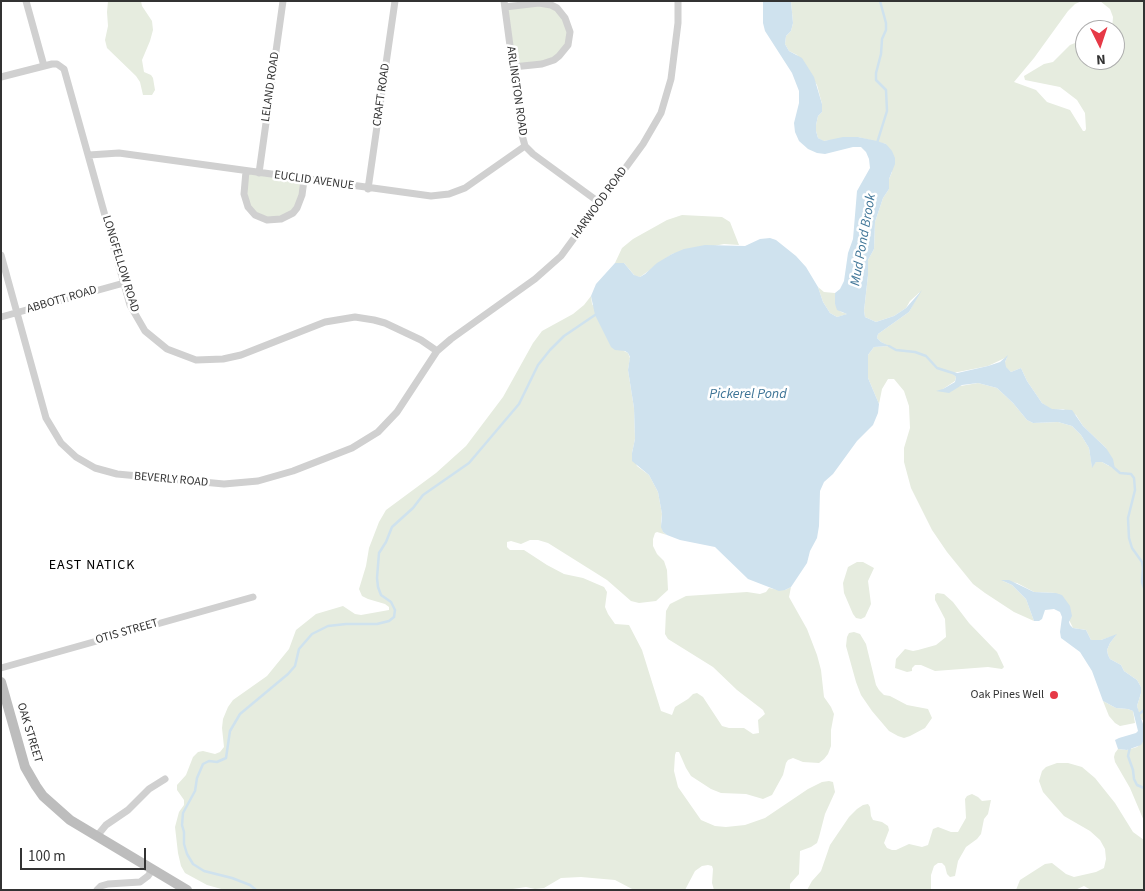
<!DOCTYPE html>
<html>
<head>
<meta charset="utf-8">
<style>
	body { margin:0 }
	#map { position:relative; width:1145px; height:891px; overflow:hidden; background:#fff; font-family:"Source Sans 3",sans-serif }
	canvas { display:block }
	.frame { position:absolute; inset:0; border:2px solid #333; pointer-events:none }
	.north { position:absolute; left:1075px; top:20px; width:50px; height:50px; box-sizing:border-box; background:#fff; border:1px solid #adadad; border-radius:50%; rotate:176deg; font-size:14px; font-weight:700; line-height:20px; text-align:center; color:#333 }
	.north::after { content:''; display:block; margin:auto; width:18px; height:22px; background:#e63946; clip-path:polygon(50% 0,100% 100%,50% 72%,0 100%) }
	.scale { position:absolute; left:20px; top:848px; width:126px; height:22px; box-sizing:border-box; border:2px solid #333; border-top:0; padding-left:6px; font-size:15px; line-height:18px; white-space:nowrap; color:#333; -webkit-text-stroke:4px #fff; paint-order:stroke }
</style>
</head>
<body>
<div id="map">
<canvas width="1145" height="891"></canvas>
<div class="frame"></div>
<div class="north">N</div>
<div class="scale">100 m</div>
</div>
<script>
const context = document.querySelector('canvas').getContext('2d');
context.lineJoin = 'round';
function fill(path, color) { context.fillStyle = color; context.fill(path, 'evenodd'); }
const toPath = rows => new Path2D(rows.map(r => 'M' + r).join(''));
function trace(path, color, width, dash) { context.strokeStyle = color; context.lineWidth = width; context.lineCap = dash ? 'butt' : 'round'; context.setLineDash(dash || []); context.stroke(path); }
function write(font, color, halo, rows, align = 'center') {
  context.font = font + ' "Source Sans 3",sans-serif'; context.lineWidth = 5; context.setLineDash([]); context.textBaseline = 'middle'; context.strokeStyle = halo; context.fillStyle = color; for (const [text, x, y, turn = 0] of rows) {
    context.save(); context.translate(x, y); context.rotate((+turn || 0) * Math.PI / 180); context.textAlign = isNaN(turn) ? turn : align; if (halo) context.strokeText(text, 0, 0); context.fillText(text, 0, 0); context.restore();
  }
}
fill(toPath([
	[108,1,141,1,142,6,152,21,153,30,150,41,142,60,144,72,151,75,153,78,155,90,152,95,143,95,140,82,136,76,107,48,105,40,108,26,107,12],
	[791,1,1082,1,1075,4,1068,11,1034,58,1014,82,1036,90,1047,102,1070,110,1083,131,1085,131,1086,129,1085,113,1077,100,1060,87,1025,80,1024,76,1044,64,1053,62,1070,45,1075,43,1085,46,1085,60,1115,60,1115,30,1112,30,1113,17,1110,9,1100,1,1144,1,1144,720,1142,720,1140,717,1137,706,1141,693,1141,687,1137,680,1124,671,1121,665,1110,659,1108,655,1107,650,1110,643,1116,635,1101,640,1091,640,1086,630,1073,628,1056,593,1034,592,1017,583,1003,581,1012,585,1026,599,1034,621,1014,612,985,593,973,584,947,552,932,530,911,488,904,462,904,448,910,428,909,406,904,391,894,379,888,379,882,389,879,404,868,378,867,366,868,355,874,347,889,346,881,342,877,338,878,334,909,312,920,292,910,301,906,308,894,316,876,322,865,317,864,311,868,275,868,260,874,249,875,222,883,198,889,189,889,179,892,172,886,144,858,137,823,141,818,138,816,131,816,125,818,116,822,112,822,104,817,85,797,55,789,51,785,44,786,36,791,31,793,23],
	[1007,357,1005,362,1005,367,1011,372,1021,368,1027,381,1042,403,1052,410,1063,409,1076,415,1083,426,1106,448,1109,466,1102,462,1096,462,1092,467,1089,448,1081,435,1072,426,1058,422,1033,423,1027,420,1013,403,997,388,978,383,937,390,943,389,955,381,956,377,953,373,988,366],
	[539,3,561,12,570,39,554,60,513,67,505,7],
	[246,171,304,180,293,213,267,220,248,207],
	[682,215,722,217,730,222,739,245,724,244,672,254,640,277,635,276,624,263,615,263,622,248,633,239,667,220],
	[818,287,824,292,835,293,835,304,841,312,848,314,837,317,830,313,823,302],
	[591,296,592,304,624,351,628,353,630,358,628,370,634,408,635,439,632,453,637,466,649,475,658,492,662,514,661,522,663,532,667,535,657,532,655,533,653,539,653,546,657,554,664,561,667,570,668,590,656,601,639,603,631,601,607,580,548,543,538,540,530,540,521,544,511,541,507,542,507,547,510,550,524,550,547,565,564,574,583,578,604,587,607,592,605,607,608,614,615,624,629,625,642,650,661,711,672,715,675,707,688,699,693,694,697,693,703,697,722,726,729,728,744,728,753,734,759,733,758,720,765,714,763,710,737,690,713,667,668,639,665,634,666,611,670,604,686,596,747,592,760,594,766,592,769,588,779,590,785,590,791,587,789,597,807,629,817,655,821,670,824,697,831,707,834,714,831,730,831,746,828,754,824,759,819,763,803,762,793,758,788,760,786,763,783,775,772,795,763,799,746,794,721,793,711,789,691,776,686,768,679,752,676,752,675,755,674,771,678,787,701,820,715,826,726,827,745,825,765,818,808,789,822,782,829,781,833,782,835,792,825,814,819,837,817,843,811,847,800,851,799,874,790,884,790,890,714,890,712,883,713,869,712,866,708,865,702,866,695,871,685,890,634,890,615,880,581,877,561,878,544,888,535,889,526,887,506,890,225,890,207,885,185,873,181,866,178,853,175,827,179,812,184,805,184,800,177,790,177,785,186,775,193,757,198,752,203,751,215,754,220,752,224,747,222,728,223,719,228,707,233,700,267,676,289,649,296,630,316,614,343,606,355,614,361,615,389,610,389,607,385,604,368,599,362,596,359,589,366,566,369,548,379,522,386,510,436,473,466,446,503,397,533,343,542,331,573,314,584,305],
	[857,562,863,562,874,568,868,581,871,604,865,617,861,619,856,618,853,614,844,593,843,583,848,567],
	[937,593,944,594,953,602,969,623,997,652,1004,667,1002,669,988,667,935,671,921,665,915,665,912,668,912,671,907,672,895,668,896,659,905,649,913,651,918,650,936,645,946,637,945,619,935,600,935,595],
	[854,632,860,634,866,644,876,685,879,690,884,695,890,696,907,705,928,709,932,718,925,728,910,736,904,738,898,736,889,731,872,711,861,695,856,682,846,646,847,637,849,633],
	[1103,701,1116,708,1128,709,1133,711,1135,723,1120,726,1115,723,1109,716],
	[1144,740,1144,821,1130,788,1115,762,1114,757,1115,753,1118,749,1127,750,1137,747],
	[1057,763,1068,763,1082,767,1095,778,1115,803,1133,832,1144,840,1144,890,1091,890,1084,886,1075,890,1016,890,1020,880,1045,864,1052,863,1066,874,1074,877,1096,872,1104,868,1106,859,1105,849,1100,840,1090,831,1064,816,1043,792,1039,781,1042,771,1046,767],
	[972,794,978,797,982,801,991,800,988,814,984,819,981,834,977,839,966,847,958,861,955,876,950,877,947,874,945,866,942,863,938,863,934,866,931,875,931,890,807,890,812,881,821,871,830,845,849,817,857,809,863,805,868,804,870,807,871,816,873,820,882,822,888,826,889,830,884,843,887,848,892,850,896,850,909,844,922,847,928,845,933,829,938,827,951,832,958,832,966,818,965,799,967,796]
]), '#e6ecdf');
fill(toPath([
	[763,1,791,1,793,23,791,31,786,36,785,44,789,51,802,58,814,77,822,104,822,112,818,116,816,125,816,131,818,138,824,141,843,137,858,137,877,141,886,144,892,151,895,158,895,164,889,179,889,189,883,198,875,222,874,249,868,260,868,275,864,311,865,317,876,322,894,316,906,308,922,290,909,312,878,334,877,338,881,342,890,346,874,347,868,355,868,378,879,404,878,413,873,425,857,441,833,474,824,482,820,491,819,526,817,538,810,551,807,563,791,587,785,590,779,591,748,579,715,547,680,540,667,535,663,532,661,527,662,514,658,492,649,475,632,461,632,453,635,439,634,408,628,370,630,357,628,353,625,351,615,350,611,347,595,315,591,296,596,284,615,263,624,263,634,275,640,277,645,274,657,263,672,254,684,249,705,245,745,246,760,239,770,238,776,240,796,256,806,267,818,287,823,302,830,313,837,317,847,314,837,310,835,304,835,293,840,289,844,281,848,253,853,239,857,191,870,168,869,159,866,152,861,147,853,147,825,154,817,153,808,149,799,141,795,132,794,123,799,103,799,91,792,73,765,31,763,23],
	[1008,355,1005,362,1006,367,1011,372,1021,368,1027,381,1042,403,1052,409,1072,410,1083,426,1106,448,1113,459,1115,469,1102,462,1096,462,1092,468,1089,448,1081,435,1072,426,1058,422,1033,423,1027,420,1013,403,997,388,978,383,962,385,949,393,936,391,943,389,955,382,956,377,953,374,988,366,1000,362],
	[1001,580,1009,580,1034,592,1056,593,1062,595,1070,606,1072,616,1069,622,1070,625,1073,628,1086,630,1091,640,1101,640,1117,634,1110,643,1107,650,1108,655,1110,659,1121,665,1124,671,1137,680,1141,687,1141,693,1137,706,1144,727,1144,740,1141,745,1127,750,1118,749,1115,740,1119,738,1136,733,1138,731,1133,711,1128,709,1116,708,1103,701,1092,671,1080,652,1061,638,1060,632,1062,617,1060,612,1054,609,1045,610,1042,619,1039,621,1034,621,1026,599,1012,585]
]), '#cfe2ee');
trace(toPath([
	[877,143,887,111,886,90,876,80,876,73,881,54,882,39,886,30,886,23,880,1],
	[889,346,896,350,915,352,926,356,937,368,956,374],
	[1113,467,1120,473,1131,474,1134,478,1135,490,1128,518,1129,538,1132,548,1142,562,1143,568,1142,582,1144,588],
	[1138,715,1144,710],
	[1130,747,1128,756,1133,770,1134,779,1137,785,1144,788],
	[256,890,250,885,232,878,204,871,193,864,187,854,184,844,184,832,182,825,183,813,195,791,197,778,203,764,209,761,217,762,226,758,230,731,240,714,288,674,295,666,299,649,312,634,328,626,346,624,377,624,389,621,394,617,395,610,391,602,381,595,378,587,377,578,379,553,386,542,392,527,413,508,423,495,469,463,519,404,538,365,550,350,564,336,595,315]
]), '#cfe2ee', 2.5);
trace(toPath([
	[26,1,44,66],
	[504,1,522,135,525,146,533,154,600,203],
	[505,7,539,3,551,5,557,8,565,18,570,32,568,45,559,56,554,60,542,64,513,67],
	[1,77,52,64,57,64,64,69,130,305,145,331,167,349,196,360,223,359,241,355,325,322,355,317,374,320,385,323,421,340,437,351],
	[89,155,119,153,431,196,449,194,465,188,525,146],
	[246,171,244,194,248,207,255,215,267,220,281,219,293,213,297,208,302,195,304,180],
	[259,173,283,1],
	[368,189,395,1],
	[1,255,46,418,61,443,76,457,95,468,117,474,224,484,258,481,293,471,352,448,378,432,397,412,437,351,451,339,535,279,561,256,643,144,661,113,671,79,678,23,678,1],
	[1,317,124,283],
	[1,668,253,597],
	[97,836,106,825,128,810,149,789,165,779],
	[97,890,101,886,108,884,140,882,148,876,153,869]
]), '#d0d0d0', 7);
trace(toPath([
	[1,682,25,767,36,786,43,796,70,820,187,890]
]), '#bdbdbd', 10);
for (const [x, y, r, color] of [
	[1054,695,5,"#e63946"]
]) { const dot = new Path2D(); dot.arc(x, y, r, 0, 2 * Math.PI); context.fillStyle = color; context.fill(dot); trace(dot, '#fff', 2); }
write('12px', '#333', '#fff', [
	["LELAND ROAD",271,87,-82],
	["ARLINGTON ROAD",516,91,82],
	["CRAFT ROAD",382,95,-82],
	["EUCLID AVENUE",314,181,8],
	["HARWOOD ROAD",600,203,-54],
	["LONGFELLOW ROAD",120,264,73],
	["ABBOTT ROAD",62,300,-16],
	["BEVERLY ROAD",171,480,5],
	["OTIS STREET",127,632,-16],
	["OAK STREET",29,733,73]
]);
write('12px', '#333', '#fff', [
	["Oak Pines Well",1044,695]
], 'right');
write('italic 14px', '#3f7597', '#fff', [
	["Mud Pond Brook",864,240,-80],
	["Pickerel Pond",748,395]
]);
context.letterSpacing = '1px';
write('14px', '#000', '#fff', [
	["EAST NATICK",92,566]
]);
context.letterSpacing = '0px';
</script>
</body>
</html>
